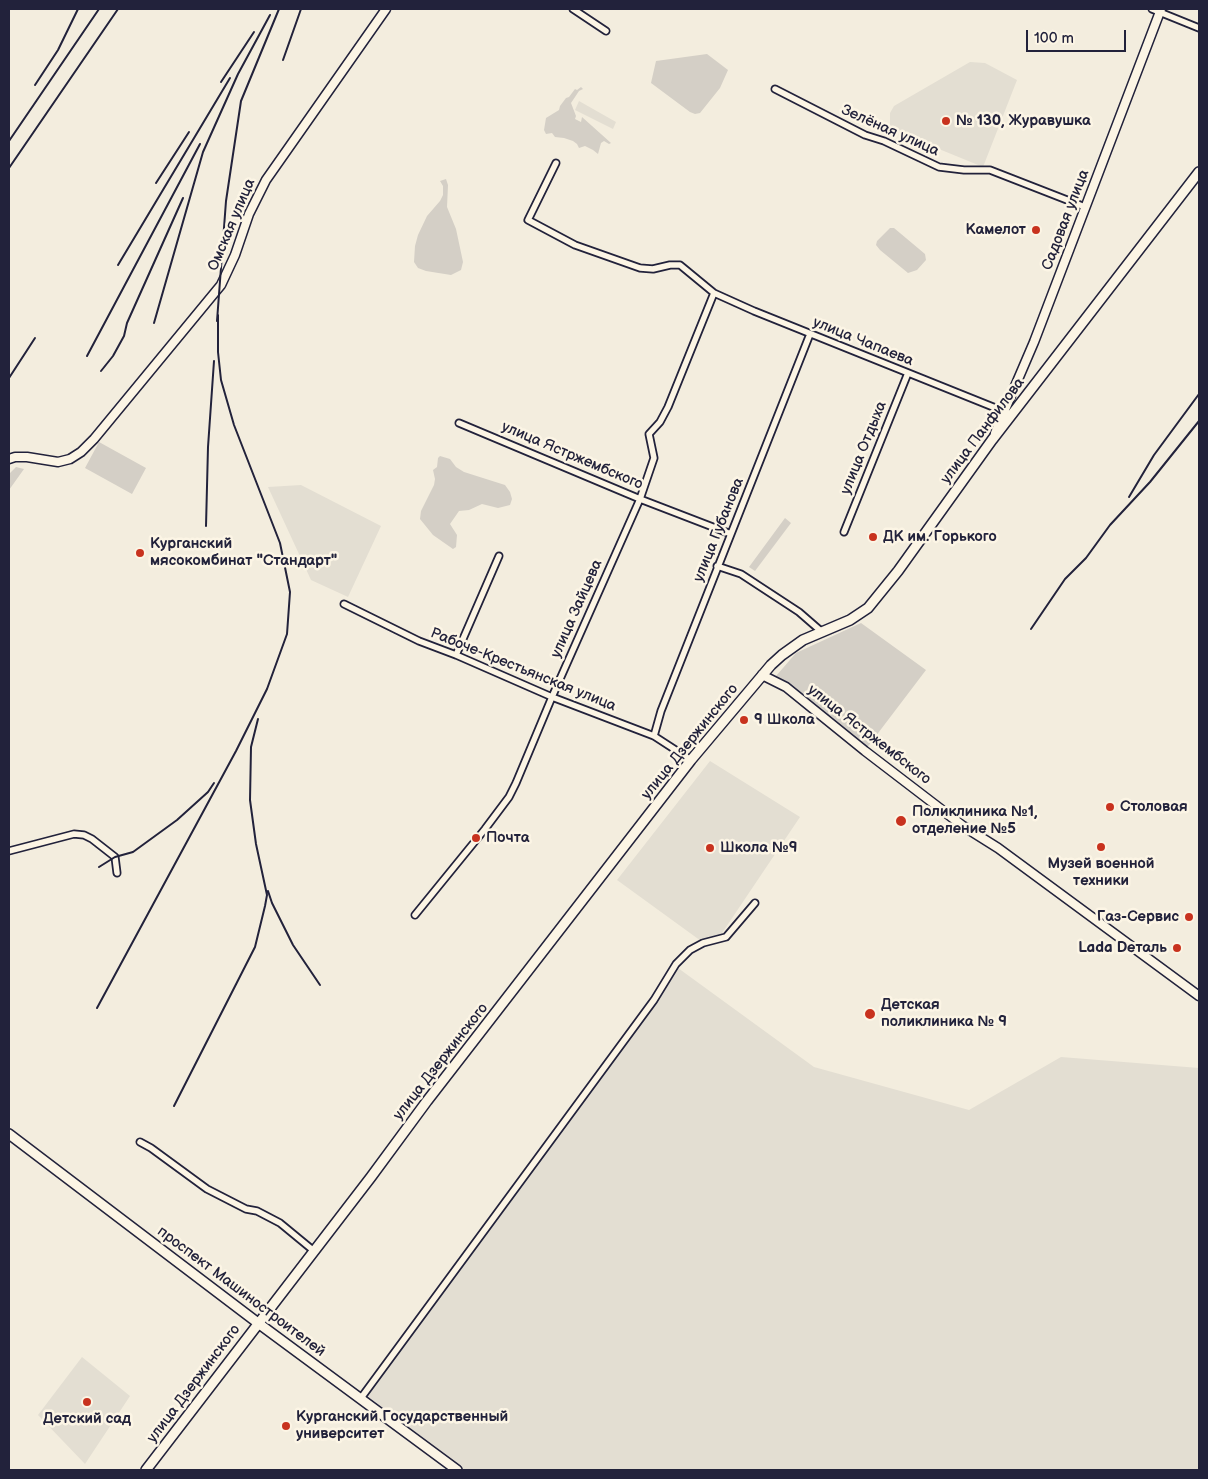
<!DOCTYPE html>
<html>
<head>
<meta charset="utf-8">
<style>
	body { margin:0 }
	#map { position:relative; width:1208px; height:1479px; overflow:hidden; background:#f3edde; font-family:"Balsamiq Sans",sans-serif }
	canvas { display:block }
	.frame { position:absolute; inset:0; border:10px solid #22223b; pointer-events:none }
	.scale { position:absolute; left:1026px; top:30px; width:100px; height:22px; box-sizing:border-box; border:2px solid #22223b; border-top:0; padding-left:6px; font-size:15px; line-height:18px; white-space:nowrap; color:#22223b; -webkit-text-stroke:4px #fcf5e5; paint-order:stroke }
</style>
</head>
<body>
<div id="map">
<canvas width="1208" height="1479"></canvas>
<div class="frame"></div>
<div class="scale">100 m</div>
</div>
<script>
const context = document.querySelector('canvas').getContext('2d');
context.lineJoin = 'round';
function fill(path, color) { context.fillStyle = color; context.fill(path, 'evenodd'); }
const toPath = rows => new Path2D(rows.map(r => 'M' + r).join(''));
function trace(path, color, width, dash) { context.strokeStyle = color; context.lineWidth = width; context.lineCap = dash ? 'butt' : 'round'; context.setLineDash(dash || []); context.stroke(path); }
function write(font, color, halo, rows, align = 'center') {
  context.font = font + ' "Balsamiq Sans",sans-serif'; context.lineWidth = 5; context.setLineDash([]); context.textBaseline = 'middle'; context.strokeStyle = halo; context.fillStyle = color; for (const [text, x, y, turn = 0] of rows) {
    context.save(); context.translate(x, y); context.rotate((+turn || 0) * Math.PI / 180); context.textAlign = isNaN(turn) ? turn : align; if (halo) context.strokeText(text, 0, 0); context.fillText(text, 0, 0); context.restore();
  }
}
fill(toPath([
	[970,62,985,63,1017,80,983,167,890,129,890,113,894,106],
	[579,101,616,122,613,129,575,110],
	[301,485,381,526,348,597,311,580,268,487],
	[710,761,800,817,720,936,701,941,617,880],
	[678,968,814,1067,969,1110,1061,1057,1199,1068,1199,1470,461,1470,365,1398],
	[82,1357,130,1396,85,1464,38,1415]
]), '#e3ded2');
fill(toPath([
	[707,54,728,70,720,88,700,113,695,114,690,112,651,83,656,61],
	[581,87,583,89,579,91,571,103,576,116,575,119,581,122,582,117,611,143,609,144,604,141,601,143,598,154,593,150,585,146,579,148,577,144,573,141,564,138,555,137,552,133,546,134,544,130,546,118,559,110,560,106,566,98,569,97,575,89,577,90],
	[446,179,448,185,447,207,456,229,463,262,461,270,451,275,426,271,418,268,414,262,415,246,418,235,427,216,440,201,443,195,443,186,440,181],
	[890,228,894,228,925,254,926,260,917,270,908,273,880,250,876,245,877,241],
	[99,442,146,468,132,494,85,468],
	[440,456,450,459,456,467,464,472,505,485,510,492,512,499,510,505,498,508,482,504,469,510,459,511,450,524,457,535,456,547,453,549,433,535,420,519,421,511,434,485,435,479,433,470,437,467,438,458],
	[16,467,24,469,9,490,9,474],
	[785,518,791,523,755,571,749,567],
	[861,623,926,670,866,749,776,676,796,653]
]), '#d4cfc6');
const street = toPath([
	[573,9,606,31],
	[1152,9,1199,28],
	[775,89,865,135,884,141,939,167,964,170,990,170,1085,207],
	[556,163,528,220,575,245,640,268,653,269,670,265,680,265,714,293,754,311,1008,413],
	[459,423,640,499,731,534],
	[844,532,908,373],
	[717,566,741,574,799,612,822,632],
	[344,604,419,641,456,655,552,697,654,736,691,760],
	[456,655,499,556],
	[654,736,661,711,810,334],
	[9,851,74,834,84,835,92,839,115,857,117,873],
	[415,915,485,829,509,797,516,783,552,697,640,499,654,458,649,434,660,422,668,407,714,293],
	[140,1142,151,1148,207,1189,246,1209,257,1211,280,1223,314,1251],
	[361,1398,654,1000,676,964,690,950,703,943,726,937,755,903]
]);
const secondary = toPath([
	[995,433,1034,342,1161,9],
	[9,459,15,457,27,457,58,462,70,459,81,452,94,439,221,285,235,255,249,214,266,180,386,9],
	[762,675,786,687,865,751,963,826,998,848,1199,996]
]);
const primary = toPath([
	[9,1134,258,1323,457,1470],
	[146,1470,371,1177,427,1101,691,760,771,665,782,655,803,640,850,620,868,608,898,571,992,440,1199,172]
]);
trace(street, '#22223b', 9);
trace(secondary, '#22223b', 11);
trace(primary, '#22223b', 12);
trace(street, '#fcf5e5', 5.5);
trace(secondary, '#fcf5e5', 8);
trace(primary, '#fcf5e5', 9);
trace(toPath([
	[283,60,301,9],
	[221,82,254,32],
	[35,85,58,50,78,9],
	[9,141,99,9],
	[9,168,118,9],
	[156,183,189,132],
	[118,265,230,78],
	[217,321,226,201,241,101,279,9],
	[154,323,203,152,238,74,270,15],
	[87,356,200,144],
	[101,371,113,356,124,336,127,323,183,198],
	[9,378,35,338],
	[1129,497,1154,455,1199,394],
	[206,526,208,447,214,361],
	[1031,629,1065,579,1086,558,1110,525,1150,482,1199,421],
	[99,867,115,857,133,852,177,820,208,792,214,783],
	[268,891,272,903,293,945,320,985],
	[97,1008,236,751,267,689,287,634,290,592,280,543,234,425,221,380,218,352,218,315],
	[174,1106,255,947,265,906,267,895,256,844,250,800,251,747,258,719]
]), '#22223b', 2);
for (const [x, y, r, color] of [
	[946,121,5,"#c8321e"],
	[1036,230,5,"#c8321e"],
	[873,537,5,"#c8321e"],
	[140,553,5,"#c8321e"],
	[744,720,5,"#c8321e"],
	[1110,807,5,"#c8321e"],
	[901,821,6,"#c8321e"],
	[476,838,5,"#c8321e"],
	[1101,847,5,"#c8321e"],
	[710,848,5,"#c8321e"],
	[1189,917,5,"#c8321e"],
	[1177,948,5,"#c8321e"],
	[870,1014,6,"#c8321e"],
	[87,1402,5,"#c8321e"],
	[286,1426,5,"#c8321e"]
]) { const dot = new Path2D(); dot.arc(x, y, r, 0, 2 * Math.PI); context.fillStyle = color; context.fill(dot); trace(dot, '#fcf5e5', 2); }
write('bold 15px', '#22223b', '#fcf5e5', [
	["№ 130, Журавушка",956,121],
	["Камелот",1026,230,"right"],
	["ДК им. Горького",883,537],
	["Курганский",150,544],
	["мясокомбинат \"Стандарт\"",150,561],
	["9 Школа",754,720],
	["Столовая",1120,807],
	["Поликлиника №1,",912,812],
	["отделение №5",912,829],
	["Почта",486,838],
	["Школа №9",720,848],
	["Музей военной",1101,864,"center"],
	["техники",1101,881,"center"],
	["Газ-Сервис",1179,917,"right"],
	["Lada Dеталь",1167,948,"right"],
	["Детская",881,1005],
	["поликлиника № 9",881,1022],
	["Курганский Государственный",296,1417],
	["университет",296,1434],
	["Детский сад",87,1419,"center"]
], 'left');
write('15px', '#22223b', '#fcf5e5', [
	["Зелёная улица",890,131,24],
	["Садовая улица",1066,220,-69],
	["Омская улица",232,225,-67],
	["улица Чапаева",863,342,22],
	["улица Панфилова",983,431,-53],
	["улица Отдыха",864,448,-68],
	["улица Ястржембского",572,456,23],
	["улица Губанова",719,530,-68],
	["улица Зайцева",577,609,-66],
	["Рабоче-Крестьянская улица",523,670,22],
	["улица Ястржембского",869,735,38],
	["улица Дзержинского",690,742,-51],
	["улица Дзержинского",441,1062,-52],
	["проспект Машиностроителей",241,1292,37],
	["улица Дзержинского",194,1384,-53]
]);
</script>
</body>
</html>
